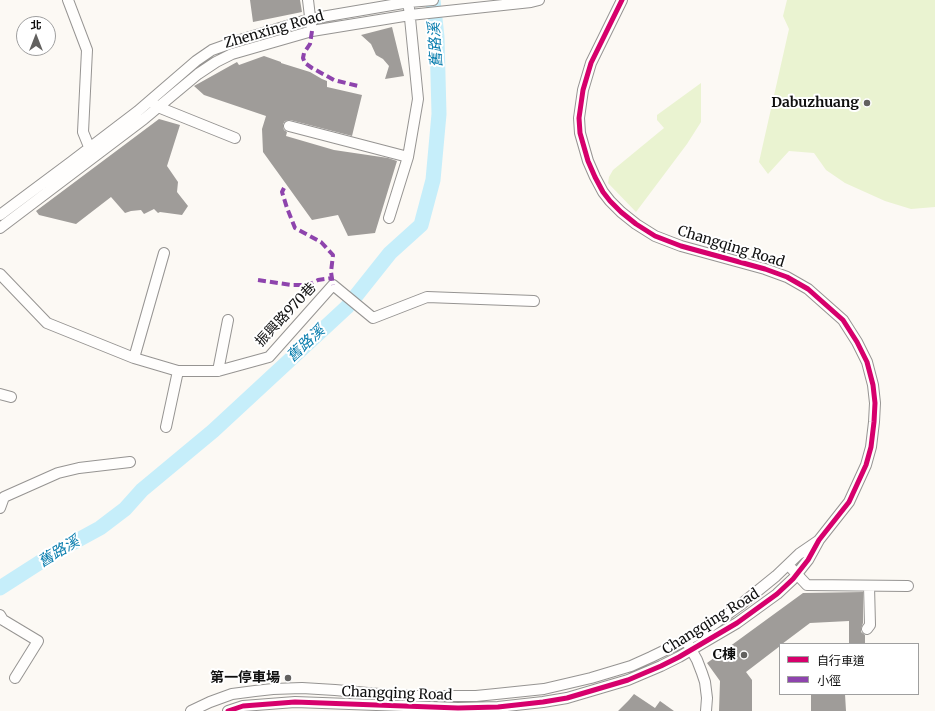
<!DOCTYPE html>
<html>
<head>
<meta charset="utf-8">
<style>
	body { margin:0 }
	#map { position:relative; width:935px; height:711px; overflow:hidden; background:#fcf9f4; font-family:Merriweather,"Noto Sans TC",serif }
	canvas { display:block }
	.legend { position:absolute; left:779px; top:643px; width:140px; height:52px; box-sizing:border-box; background:#fff; border:1px solid #9f9f9f; margin:0; padding:5px 7px; list-style:none; font-size:12px; color:#0f0f0f }
	.legend li { display:flex; align-items:center; gap:8px; height:20px }
	.legend b { width:20px; border:1px solid #9f9f9f }
	.north { position:absolute; left:16px; top:16px; width:40px; height:40px; box-sizing:border-box; background:#fff; border:1px solid #9f9f9f; border-radius:50%; rotate:0deg; font-size:11px; font-weight:700; line-height:16px; text-align:center; color:#0f0f0f }
	.north::after { content:''; display:block; margin:auto; width:14px; height:18px; background:#62615f; clip-path:polygon(50% 0,100% 100%,50% 72%,0 100%) }
</style>
</head>
<body>
<div id="map">
<canvas width="935" height="711"></canvas>
<ul class="legend">
<li><b style="height:5px;background:#d6006c"></b>自行車道</li>
<li><b style="height:5px;background:#8e44ad"></b>小徑</li>
</ul>
<div class="north">北</div>
</div>
<script>
const context = document.querySelector('canvas').getContext('2d');
context.lineJoin = 'round';
function fill(path, color) { context.fillStyle = color; context.fill(path, 'evenodd'); }
const toPath = rows => new Path2D(rows.map(r => 'M' + r).join(''));
function trace(path, color, width, dash) { context.strokeStyle = color; context.lineWidth = width; context.lineCap = dash ? 'butt' : 'round'; context.setLineDash(dash || []); context.stroke(path); }
function write(font, color, halo, rows, align = 'center') {
  context.font = font + ' Merriweather,"Noto Sans TC",serif'; context.lineWidth = 4; context.setLineDash([]); context.textBaseline = 'middle'; context.strokeStyle = halo; context.fillStyle = color; for (const [text, x, y, turn = 0] of rows) {
    context.save(); context.translate(x, y); context.rotate((+turn || 0) * Math.PI / 180); context.textAlign = isNaN(turn) ? turn : align; if (halo) context.strokeText(text, 0, 0); context.fillText(text, 0, 0); context.restore();
  }
}
fill(toPath([
	[787,0,935,0,935,207,911,209,885,201,845,183,826,170,814,153,789,151,768,174,759,162,789,29,783,16],
	[701,83,701,122,687,144,636,212,608,183,609,177,613,170,664,128,657,120,657,115]
]), '#eaf3d1');
trace(toPath([
	[0,588,56,552,100,528,125,509,142,490,213,431,347,307,390,253,421,225,433,180,439,114,437,37,433,0]
]), '#c6eefa', 15);
fill(toPath([
	[250,0,300,0,302,12,253,22],
	[392,27,404,76,385,79,389,66,383,59,376,55,371,44,361,35],
	[264,56,281,62,281,63,310,72,322,79,327,81,327,87,362,95,352,136,290,120,285,121,283,124,283,127,284,130,287,132,286,136,334,150,388,158,397,161,375,233,348,236,338,215,312,220,263,152,262,129,266,116,204,95,194,86,237,62,239,65],
	[159,119,180,125,167,166,178,182,177,192,188,206,182,215,160,212,158,213,154,209,144,214,141,210,131,211,125,213,111,197,76,224,39,215,36,211],
	[863,592,863,623,861,629,861,632,865,635,865,644,849,644,849,621,810,623,782,644,780,644,780,646,746,672,752,680,752,711,719,711,720,681,707,663,803,593],
	[634,694,655,708,660,701,674,711,618,711,629,700],
	[811,694,845,694,846,711,811,711]
]), '#9f9c99');
const minor = toPath([
	[68,0,87,50,83,132,92,154],
	[308,0,311,25],
	[154,104,158,107,235,138],
	[289,126,408,157],
	[0,215,71,162,138,111,196,61,212,50,240,40,310,19,409,2,433,0],
	[389,218,408,157,418,99,409,8],
	[0,228,144,119,198,74,216,62,232,54,312,31,410,15,531,2,539,0],
	[0,274,47,323,134,358,178,371,218,371,269,357,333,285,373,318,427,297,534,301],
	[134,358,164,253],
	[218,371,228,320],
	[0,394,11,397],
	[166,427,178,371],
	[0,508,4,497,58,473,79,468,130,462],
	[792,569,807,585,908,586],
	[0,615,3,620,38,641,15,678],
	[867,629,870,625,869,586],
	[688,644,697,660,702,673,705,682,707,698,706,711],
	[191,711,210,702,232,694,255,691,273,689,302,688,335,690,379,694,416,696,476,696,496,694,544,689,591,678,631,666,651,657,703,632,739,606,776,576,799,554,818,541],
	[228,711,243,706,295,702,458,708,498,707,543,702,567,698,628,680,661,666,679,657,737,623,777,594,793,579,808,560,819,540,849,502,866,465,871,447,874,422,875,403,873,385,867,362,857,342,843,320,808,289,787,277,765,269,681,246,655,236,636,224,621,212,610,201,603,192,595,177,588,161,580,133,579,118,583,90,591,63,622,0]
]);
trace(minor, '#969492', 12);
trace(minor, '#fffefd', 10);
trace(toPath([
	[312,31,310,44,304,53,303,58,305,63,312,68,334,80,358,86],
	[284,188,282,192,287,208,295,228,321,242,333,255,331,272,333,285],
	[258,280,292,285,308,285,318,280,332,278]
]), '#8e44ad', 4, [8, 4]);
trace(toPath([
	[228,711,243,706,295,702,458,708,498,707,543,702,567,698,628,680,661,666,679,657,737,623,777,594,793,579,808,560,819,540,849,502,866,465,871,447,874,422,875,403,873,385,867,362,857,342,843,320,808,289,787,277,765,269,681,246,655,236,636,224,621,212,610,201,603,192,595,177,588,161,580,133,579,118,583,90,591,63,622,0]
]), '#d6006c', 5);
for (const [x, y, r, color] of [
	[867,103,4,"#62615f"],
	[744,655,4,"#62615f"],
	[288,678,4,"#62615f"]
]) { const dot = new Path2D(); dot.arc(x, y, r, 0, 2 * Math.PI); context.fillStyle = color; context.fill(dot); trace(dot, '#fff', 1.5); }
write('14px', '#0f0f0f', '#fff', [
	["Zhenxing Road",274,30,-16],
	["Changqing Road",731,247,17],
	["振興路970巷",286,315,-47],
	["Changqing Road",711,622,-32],
	["Changqing Road",397,694,2]
]);
write('bold 14px', '#0f0f0f', '#fff', [
	["Dabuzhuang",859,103],
	["C棟",736,655],
	["第一停車場",280,678]
], 'right');
write('italic 15px', '#0a7eae', '#fff', [
	["舊路溪",436,45,-94],
	["舊路溪",306,344,-43],
	["舊路溪",59,552,-31]
]);
</script>
</body>
</html>
